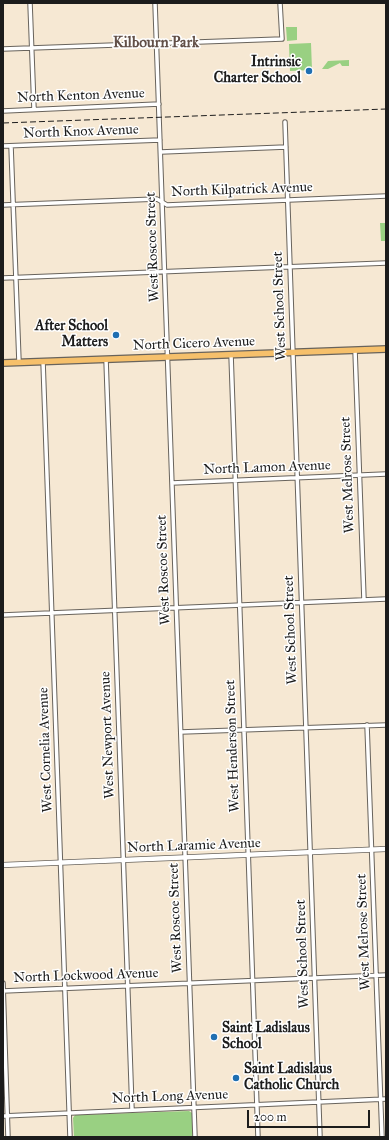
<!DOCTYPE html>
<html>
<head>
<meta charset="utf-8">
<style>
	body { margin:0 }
	#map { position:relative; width:389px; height:1140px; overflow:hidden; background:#f6e8d3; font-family:"IM FELL Great Primer",serif }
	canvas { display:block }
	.frame { position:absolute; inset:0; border:4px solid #1c1c1c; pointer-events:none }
	.scale { position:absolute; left:247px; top:1110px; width:123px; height:18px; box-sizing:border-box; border:2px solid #1c1c1c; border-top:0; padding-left:5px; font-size:12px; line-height:14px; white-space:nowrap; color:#1c1c1c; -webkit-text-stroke:3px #fff; paint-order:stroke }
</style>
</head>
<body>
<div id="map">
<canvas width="389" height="1140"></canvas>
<div class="frame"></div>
<div class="scale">200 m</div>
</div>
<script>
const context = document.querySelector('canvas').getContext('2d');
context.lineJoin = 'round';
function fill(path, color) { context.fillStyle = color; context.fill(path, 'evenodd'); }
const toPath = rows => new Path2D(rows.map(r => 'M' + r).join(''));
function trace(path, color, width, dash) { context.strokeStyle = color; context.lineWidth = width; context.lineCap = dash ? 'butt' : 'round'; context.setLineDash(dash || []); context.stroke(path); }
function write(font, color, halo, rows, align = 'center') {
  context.font = font + ' "IM FELL Great Primer",serif'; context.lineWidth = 3; context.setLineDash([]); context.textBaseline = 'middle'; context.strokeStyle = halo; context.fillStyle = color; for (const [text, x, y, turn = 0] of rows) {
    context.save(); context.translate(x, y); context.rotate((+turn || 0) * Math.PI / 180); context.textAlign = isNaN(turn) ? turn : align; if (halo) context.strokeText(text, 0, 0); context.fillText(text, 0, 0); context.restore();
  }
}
fill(toPath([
	[286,27,297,27,297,40,287,41],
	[311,43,312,70,290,71,289,44],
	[349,60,349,66,342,66,340,63,328,69,322,69,328,61],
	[380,223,386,223,386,241,381,241],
	[189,1111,192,1113,193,1137,74,1137,73,1118,75,1115]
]), '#99d082');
const minor = toPath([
	[30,3,34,109],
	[155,3,195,1137],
	[3,49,282,39,280,3],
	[3,111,159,104],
	[285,122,320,1137],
	[3,146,160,140],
	[11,146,19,362],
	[161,152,286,147],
	[3,205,157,199,167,205,386,196],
	[3,278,386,263],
	[355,350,364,600],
	[231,354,258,1137],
	[106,359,132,1110],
	[43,361,70,1137],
	[172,483,386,474],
	[3,615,386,599],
	[367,725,382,1137],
	[181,732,386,725],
	[3,983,8,1137],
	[3,991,386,975],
	[3,1116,386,1099]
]);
const tertiary = toPath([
	[3,865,386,849]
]);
const primary = toPath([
	[3,363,386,349]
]);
trace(minor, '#68635c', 5.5);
trace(tertiary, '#68635c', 6);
trace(primary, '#68635c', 8);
trace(minor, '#fff', 3.5);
trace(tertiary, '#fff', 4.5);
trace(primary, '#f6c06b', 5.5);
trace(toPath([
	[3,123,386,109]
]), '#1c1c1c', 1, [6, 3]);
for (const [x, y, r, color] of [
	[309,71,4,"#1f6fb2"],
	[116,335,4,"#1f6fb2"],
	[214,1037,4,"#1f6fb2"],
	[236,1078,4,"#1f6fb2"]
]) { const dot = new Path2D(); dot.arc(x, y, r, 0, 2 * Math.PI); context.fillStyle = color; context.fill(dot); trace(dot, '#fff', 1.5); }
write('bold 14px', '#1c1c1c', '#fff', [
	["Intrinsic",301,63],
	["Charter School",301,79],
	["After School",108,327],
	["Matters",108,343],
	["Saint Ladislaus",222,1029,"left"],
	["School",222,1045,"left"],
	["Saint Ladislaus",244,1070,"left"],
	["Catholic Church",244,1086,"left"]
], 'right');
write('14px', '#1c1c1c', '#fff', [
	["North Kenton Avenue",81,96,-2],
	["North Knox Avenue",81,132,-2],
	["North Kilpatrick Avenue",242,190,-2],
	["West Roscoe Street",153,247,-92],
	["West School Street",280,306,-92],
	["North Cicero Avenue",194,344,-2],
	["North Lamon Avenue",267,468,-2],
	["West Melrose Street",348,475,-92],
	["West Roscoe Street",164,570,-92],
	["West School Street",291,630,-92],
	["West Newport Avenue",108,735,-92],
	["West Henderson Street",233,746,-92],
	["West Cornelia Avenue",46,750,-92],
	["North Laramie Avenue",194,846,-2],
	["West Roscoe Street",176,918,-92],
	["West Melrose Street",364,932,-92],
	["West School Street",303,954,-92],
	["North Lockwood Avenue",86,976,-2],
	["North Long Avenue",170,1097,-2]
]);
write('bold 15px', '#625048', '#fff', [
	["Kilbourn Park",156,43]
]);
</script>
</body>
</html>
